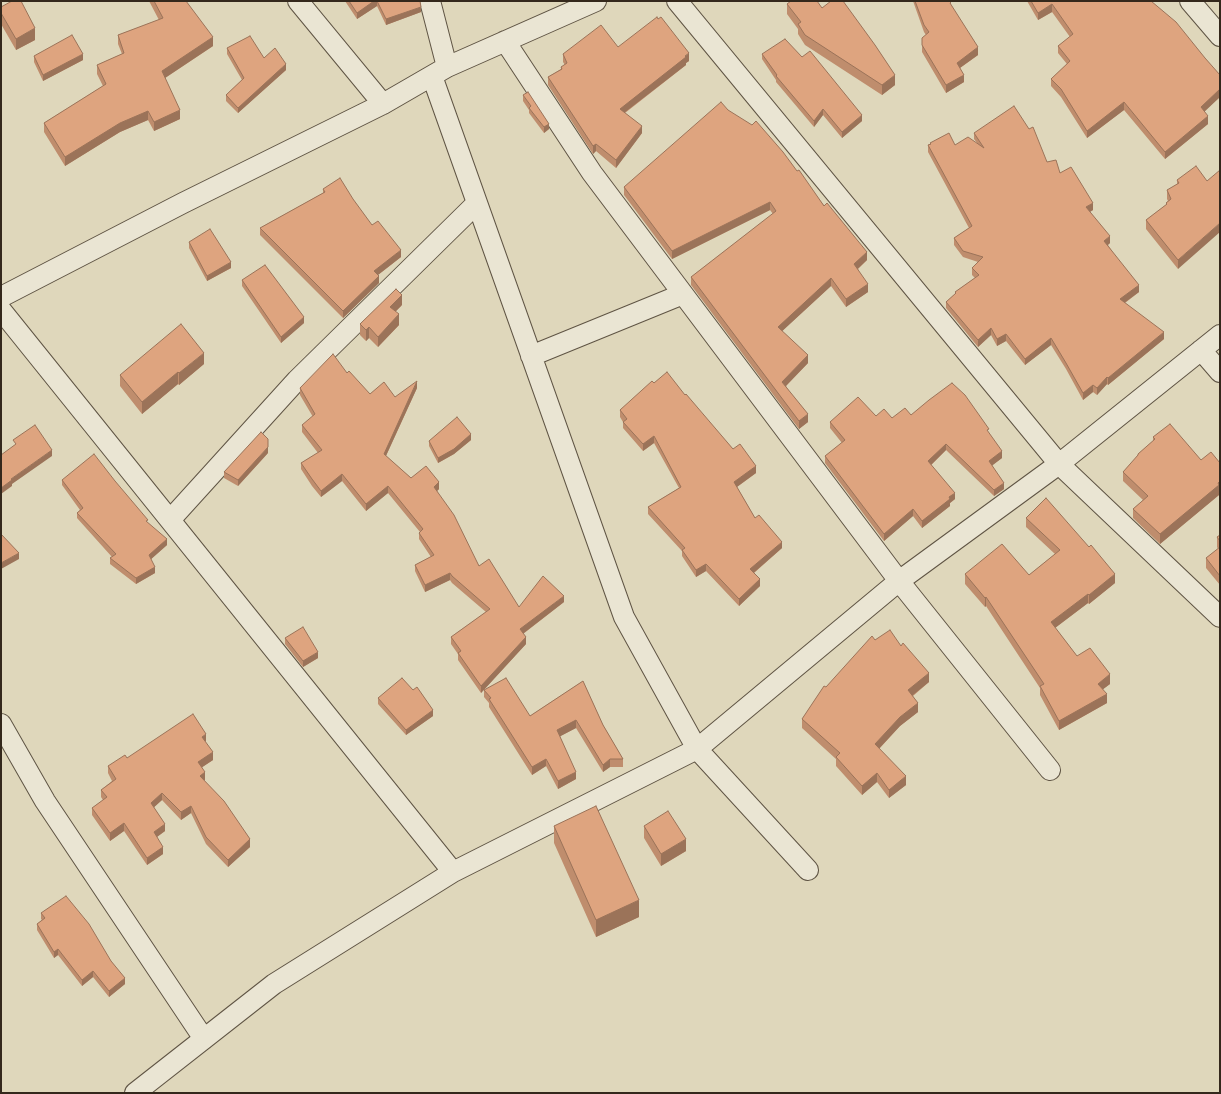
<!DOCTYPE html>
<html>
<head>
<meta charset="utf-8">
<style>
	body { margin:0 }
	#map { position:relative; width:1221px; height:1094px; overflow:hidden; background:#dfd7bb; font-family:"EB Garamond",serif }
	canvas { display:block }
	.frame { position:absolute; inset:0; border:2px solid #34281c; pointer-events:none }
</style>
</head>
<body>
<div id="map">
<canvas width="1221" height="1094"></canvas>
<div class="frame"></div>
</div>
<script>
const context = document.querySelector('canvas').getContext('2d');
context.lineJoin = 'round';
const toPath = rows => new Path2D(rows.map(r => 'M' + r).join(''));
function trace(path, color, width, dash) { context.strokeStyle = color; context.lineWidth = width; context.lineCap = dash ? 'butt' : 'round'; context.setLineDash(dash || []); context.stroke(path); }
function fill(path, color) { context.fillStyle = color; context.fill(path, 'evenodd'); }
const street = toPath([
	[298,1,383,104],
	[430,1,447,67],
	[677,1,1059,464,1220,617],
	[1190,1,1220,36],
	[505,41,592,173,899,581,1050,770],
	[432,76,624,617,697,749,808,870],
	[1,297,183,203,383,104,447,67,596,1],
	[1,310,453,872],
	[1201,350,1220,372],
	[531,356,683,294],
	[170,520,297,380,477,203],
	[1,724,45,801,204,1039],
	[135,1093,274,984,453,872,697,749,899,581,1059,464,1220,335]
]);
trace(street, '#5f5444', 22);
trace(street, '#eae5d3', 20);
fill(toPath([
	[149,1,186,1,213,46,165,78,180,119,154,131,148,120,120,132,65,166,44,132,44,123,103,86,97,74,97,65,122,54,118,44,118,35,159,20],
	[345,1,420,1,421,12,386,25,377,6,357,19],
	[913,1,951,1,951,6,978,55,960,68,964,82,946,93,922,52,922,38,926,35,924,32],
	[1027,1,1151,1,1220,75,1220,97,1204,111,1208,124,1165,159,1124,110,1087,138,1061,97,1051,86,1051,79,1067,64,1058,53,1058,46,1070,37,1052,12,1038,20],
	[787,4,822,8,895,85,882,95,805,45,798,34,798,29,787,14],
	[1,7,35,40,16,50,1,24],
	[618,47,689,61,686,63,686,65,625,113,642,133,616,168,596,151,593,154,548,85,548,77,561,69,561,67,565,65,563,62,563,54],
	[227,48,264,58,286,70,238,113,226,101,226,95,242,80,227,54],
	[762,54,862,121,842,138,823,115,814,127,776,82,776,80,762,59],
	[34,56,83,60,43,81,34,62],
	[523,95,549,129,544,133,529,113,529,110,523,101],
	[728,110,797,171,867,260,858,269,868,292,846,307,831,286,782,331,808,363,786,386,808,422,799,429,691,285,691,277,773,214,770,210,672,259,624,195,624,187],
	[974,133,1047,162,1060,173,1093,210,1090,212,1110,243,1108,245,1139,292,1125,303,1164,339,1108,385,1107,384,1097,395,1093,392,1083,400,1066,369,1051,345,1025,365,1006,341,997,346,991,335,978,347,946,308,946,302,955,294,955,292,975,278,972,275,972,268,978,262,963,257,954,245,954,238,969,228,928,152,928,145,930,144,930,143,955,145,977,143,974,139],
	[1177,180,1207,181,1178,269,1146,229,1146,220,1166,205,1166,203,1168,201,1167,199,1167,190,1177,185],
	[323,189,372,225,401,257,378,275,379,283,343,318,260,235,260,228,323,193],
	[189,242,231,268,207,281,189,248],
	[242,280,304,323,281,343,242,286],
	[402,305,395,312,399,325,378,347,369,338,366,341,360,335,360,324],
	[204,364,179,385,178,384,142,414,120,386,120,375],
	[347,373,370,394,395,397,417,388,386,456,411,478,439,489,437,491,479,566,519,607,564,602,523,634,526,644,481,693,458,660,458,654,451,644,451,637,486,612,452,583,450,580,425,592,415,571,415,565,431,557,419,539,419,533,420,532,388,493,366,511,342,481,321,497,312,486,301,469,301,463,318,453,302,432,302,425,313,417,300,395,300,388],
	[654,383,685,395,733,449,756,473,737,487,755,518,782,548,754,573,760,586,739,606,706,571,696,577,682,556,682,551,648,514,648,507,679,488,654,443,643,451,623,428,623,422,620,417,620,410],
	[911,415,989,433,1002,458,992,465,1004,489,994,496,946,450,931,465,955,499,950,503,950,506,922,528,913,516,884,541,825,463,825,456,842,443,830,428,830,422,876,416,892,418],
	[1153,437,1219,491,1219,495,1160,544,1133,518,1133,509,1143,500,1123,481,1123,472,1138,456,1138,454,1153,441],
	[471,440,454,454,438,463,429,446,429,441],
	[268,453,238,486,224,478,224,472],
	[62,480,148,523,167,545,151,559,155,573,136,584,110,564,110,558,112,557,77,518,77,513,80,510,62,485],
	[1026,518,1115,583,1089,604,1088,603,1055,628,1077,656,1110,684,1103,689,1107,703,1059,730,1040,695,1040,688,986,606,985,607,965,584,965,574,1029,575,1055,554,1026,527],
	[1220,535,1220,585,1206,568,1206,558,1218,549,1217,547,1217,537],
	[285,638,318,658,303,667,285,644],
	[875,640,901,646,929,682,913,696,918,712,900,726,879,749,906,785,889,798,877,782,862,795,836,766,836,759,802,728,802,719,826,687],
	[583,681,603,725,623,759,623,767,610,767,603,772,576,728,560,736,576,779,558,789,546,766,532,775,489,707,489,703,484,697,484,690,530,716],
	[378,698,433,716,406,735,378,704],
	[206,741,205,742,213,760,202,767,205,780,204,780,250,847,228,867,206,844,191,813,181,820,162,800,154,807,165,831,157,837,163,854,147,865,124,831,110,841,92,815,92,808,103,800,101,797,101,790,112,781,108,773,108,766,127,758],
	[554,826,639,917,596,937,554,843],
	[644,826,686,851,661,866,644,838],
	[41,913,111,961,125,984,109,997,93,977,82,986,58,955,54,958,37,930,37,924,42,920,41,919]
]), '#bf8d6d');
fill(toPath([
	[374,1,377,1,377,6,357,19,357,13],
	[1052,4,1052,12,1038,20,1038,13],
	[421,7,421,12,386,25,386,19],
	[35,28,35,40,16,50,16,39],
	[213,37,213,46,162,80,162,71],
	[978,47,978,55,957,70,957,63],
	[689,53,689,61,686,63,686,65,620,116,620,109],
	[83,54,83,60,43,81,43,75],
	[286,64,286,70,238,113,238,108],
	[895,75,895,85,882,95,882,85],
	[964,75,964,82,946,93,946,85],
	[1220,89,1220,97,1201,115,1201,107],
	[1124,102,1124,110,1087,138,1087,131],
	[823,109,823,115,814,127,814,121],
	[180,110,180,119,154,131,154,122],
	[148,111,148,120,120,132,65,166,65,157,120,123],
	[862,115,862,121,842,138,842,132],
	[1208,116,1208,124,1165,159,1165,152],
	[549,124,549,129,544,133,544,127],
	[642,126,642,133,616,168,616,160],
	[596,144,596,151,593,154,593,146],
	[770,202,770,210,672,259,672,251],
	[1093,203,1093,210,1086,214,1086,207],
	[1220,223,1220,232,1178,269,1178,260],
	[1110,236,1110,243,1104,248,1104,241],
	[401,250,401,257,374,278,374,271],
	[867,252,867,260,854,272,854,264],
	[231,262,231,268,207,281,207,276],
	[379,276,379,283,343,318,343,311],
	[831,278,831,286,778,335,778,327],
	[868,284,868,292,846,307,846,299],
	[1139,285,1139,292,1120,306,1120,299],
	[402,295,402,305,390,317,390,307],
	[399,314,399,325,378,347,378,337],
	[304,317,304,323,281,343,281,337],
	[369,327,369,338,366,341,366,330],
	[991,328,991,335,978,347,978,340],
	[1164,332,1164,339,1108,385,1108,378],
	[1006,334,1006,341,997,346,997,339],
	[1051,338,1051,345,1025,365,1025,359],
	[204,353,204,364,179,385,179,373],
	[808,355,808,363,782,390,782,382],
	[178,372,178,384,142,414,142,402],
	[1107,377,1107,384,1097,395,1097,388],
	[417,381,417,388,384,460,384,454],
	[1093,385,1093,392,1083,400,1083,393],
	[808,414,808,422,799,429,799,421],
	[471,434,471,440,454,454,438,463,438,458],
	[654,436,654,443,643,451,643,444],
	[946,444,946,450,928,468,928,461],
	[268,447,268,453,238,486,238,480],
	[52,450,52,456,12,484,12,486,1,494,1,488,11,479],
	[1002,451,1002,458,989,468,989,461],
	[756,466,756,473,734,489,734,482],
	[342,474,342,481,321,497,321,491],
	[1220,481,1219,495,1160,544,1160,534],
	[439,482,439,489,434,494,434,487],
	[1004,483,1004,489,994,496,994,490],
	[388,486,388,493,366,511,366,504],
	[955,493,955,499,950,503,950,506,922,528,922,521,949,497],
	[913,509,913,516,884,541,884,534],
	[167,539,167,545,149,561,149,555],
	[782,542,782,548,750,576,750,569],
	[19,553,19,559,1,569,1,563],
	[706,564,706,571,696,577,696,570],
	[155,567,155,573,136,584,136,578],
	[450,573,450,580,425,592,425,585],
	[1115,574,1115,583,1089,604,1089,595],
	[760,579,760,586,739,606,739,599],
	[1088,594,1088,603,1051,631,1051,622],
	[564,596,564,602,520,636,520,629],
	[986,597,986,606,985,607,985,598],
	[526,637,526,644,481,693,481,686],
	[318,652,318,658,303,667,303,661],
	[929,673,929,682,908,699,908,690],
	[1110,674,1110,684,1098,693,1098,684],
	[1107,694,1107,703,1059,730,1059,721],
	[918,703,918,712,900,726,875,753,875,744,900,717],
	[433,710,433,716,406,735,406,730],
	[576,720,576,728,557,738,557,730],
	[206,734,206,741,202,744,202,737],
	[213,752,213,760,198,770,198,762],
	[546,759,546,766,532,775,532,767],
	[610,759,610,767,603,772,603,765],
	[205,772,205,780,200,783,200,776],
	[576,772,576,779,558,789,558,781],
	[877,773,877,782,862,795,862,786],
	[906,776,906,785,889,798,889,790],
	[162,793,162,800,151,810,151,803],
	[191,806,191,813,181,820,181,812],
	[124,823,124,831,110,841,110,833],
	[165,824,165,831,154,839,154,832],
	[250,839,250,847,228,867,228,860],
	[686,839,686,851,661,866,661,854],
	[163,847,163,854,147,865,147,858],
	[639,900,639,917,596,937,596,920],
	[58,949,58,955,54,958,54,952],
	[93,971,93,977,82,986,82,980],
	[125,978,125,984,109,997,109,991]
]), '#9b7359');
const building = toPath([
	[12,1,21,1,35,28,16,39,1,13,1,7,12,1],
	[154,1,186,1,213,37,162,71,180,110,154,122,148,111,120,123,65,157,44,123,106,84,97,65,124,53,118,35,163,18,154,1],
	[349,1,374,1,357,13,349,1],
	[377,1,420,1,421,7,386,19,377,1],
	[791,1,817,1,822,8,831,1,843,1,875,45,895,75,882,85,805,35,798,24,801,22,787,4,791,1],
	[915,1,951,1,951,2,950,3,978,47,957,63,964,75,946,85,922,45,922,38,929,32,924,25,915,1],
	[1031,1,1151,1,1176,22,1205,58,1220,75,1220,89,1201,107,1208,116,1165,152,1124,102,1087,131,1061,89,1051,79,1070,61,1058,46,1073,34,1052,4,1038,13,1031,1],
	[657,17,658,19,661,17,689,53,685,56,686,57,620,109,642,126,616,160,596,144,593,146,548,77,562,69,561,67,567,63,563,54,601,25,618,47,657,17],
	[72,35,83,54,43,75,34,56,72,35],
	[250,36,264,58,275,48,286,64,238,108,226,95,244,78,227,48,250,36],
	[785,39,802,57,810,51,862,115,842,132,823,109,814,121,776,76,777,75,762,54,785,39],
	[528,92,549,124,544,127,529,108,531,106,523,95,528,92],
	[721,102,728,110,752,125,756,121,783,152,797,171,799,170,824,206,827,203,867,252,854,264,868,284,846,299,831,278,778,327,808,355,782,382,808,414,799,421,691,277,776,211,770,202,672,251,624,187,721,102],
	[1014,106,1029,129,1033,127,1047,162,1056,160,1060,173,1071,167,1093,203,1086,207,1110,236,1104,241,1139,285,1120,299,1164,332,1108,378,1107,377,1097,388,1093,385,1083,393,1066,363,1051,338,1025,359,1006,334,997,339,991,328,978,340,946,302,956,293,955,292,979,275,972,268,983,257,963,251,954,238,972,226,928,145,931,144,930,143,949,133,955,145,968,137,984,148,974,133,1014,106],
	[1196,166,1207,181,1220,170,1220,223,1178,260,1146,220,1167,204,1166,203,1171,199,1167,190,1179,183,1177,180,1196,166],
	[340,178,353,199,372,225,378,221,401,250,374,271,379,276,343,311,260,228,325,192,323,189,340,178],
	[210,229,231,262,207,276,189,242,210,229],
	[265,265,304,317,281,337,242,280,265,265],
	[396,289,402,295,390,307,399,314,378,337,369,327,366,330,360,324,396,289],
	[181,324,204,353,179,373,178,372,142,402,120,375,181,324],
	[333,354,347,373,349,371,370,394,384,382,395,397,417,381,384,454,411,478,426,466,439,482,434,487,454,515,479,566,489,559,519,607,543,576,564,596,520,629,526,637,481,686,458,653,461,651,451,637,490,609,452,576,450,573,425,585,415,565,434,555,419,533,423,529,388,486,366,504,342,474,321,491,312,479,301,463,322,450,302,425,315,414,300,388,333,354],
	[667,372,685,395,686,394,733,449,740,444,756,466,734,482,755,518,759,515,782,542,750,569,760,579,739,599,706,564,696,570,682,550,685,548,648,507,681,487,654,436,643,444,623,422,627,419,620,410,652,381,654,383,667,372],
	[952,383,965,395,989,429,987,430,1002,451,989,461,1004,483,994,490,946,444,928,461,955,493,949,497,950,499,922,521,913,509,884,534,825,456,845,440,830,422,858,397,876,416,884,409,892,418,905,408,911,415,929,400,952,383],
	[457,417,471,434,454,449,438,458,429,441,457,417],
	[1170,424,1201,460,1211,452,1220,463,1220,481,1218,483,1219,485,1160,534,1133,509,1148,496,1123,472,1138,455,1138,454,1155,439,1153,437,1170,424],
	[35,425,52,450,11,479,12,480,1,488,1,455,16,444,13,440,35,425],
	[261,432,268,439,268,447,238,480,224,472,261,432],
	[94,454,115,481,148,520,146,521,167,539,149,555,155,567,136,578,110,558,116,554,77,513,83,508,62,480,94,454],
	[1046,498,1089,547,1091,545,1115,574,1089,595,1088,594,1051,622,1077,656,1090,648,1110,674,1098,684,1107,694,1059,721,1040,686,1044,684,986,597,985,598,965,574,1002,544,1029,575,1060,550,1026,518,1046,498],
	[1,534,19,553,1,563,1,534],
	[1220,535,1220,541,1217,537,1220,535],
	[1220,547,1220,576,1206,558,1220,547],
	[303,627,318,652,303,661,285,638,303,627],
	[890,630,901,646,903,643,929,673,908,690,918,703,900,717,875,744,906,776,889,790,877,773,862,786,836,757,840,753,802,719,824,686,826,687,872,636,875,640,890,630],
	[402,678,413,690,417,687,433,710,406,730,378,698,402,678],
	[506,678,530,716,583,681,603,725,623,759,610,759,603,765,576,720,557,730,576,772,558,781,546,759,532,767,489,699,491,698,484,690,506,678],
	[193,714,206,734,202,737,213,752,198,762,205,772,200,776,224,801,250,839,228,860,206,837,191,806,181,812,162,793,151,803,165,824,154,832,163,847,147,858,124,823,110,833,92,808,107,797,101,790,116,779,108,766,125,755,127,758,193,714],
	[596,806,639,900,596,920,554,826,596,806],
	[668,811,686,839,661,854,644,826,668,811],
	[66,896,89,924,111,961,125,978,109,991,93,971,82,980,58,949,54,952,37,924,45,918,41,913,66,896]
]);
fill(building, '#dea47f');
trace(building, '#9b7359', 1);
</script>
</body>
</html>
